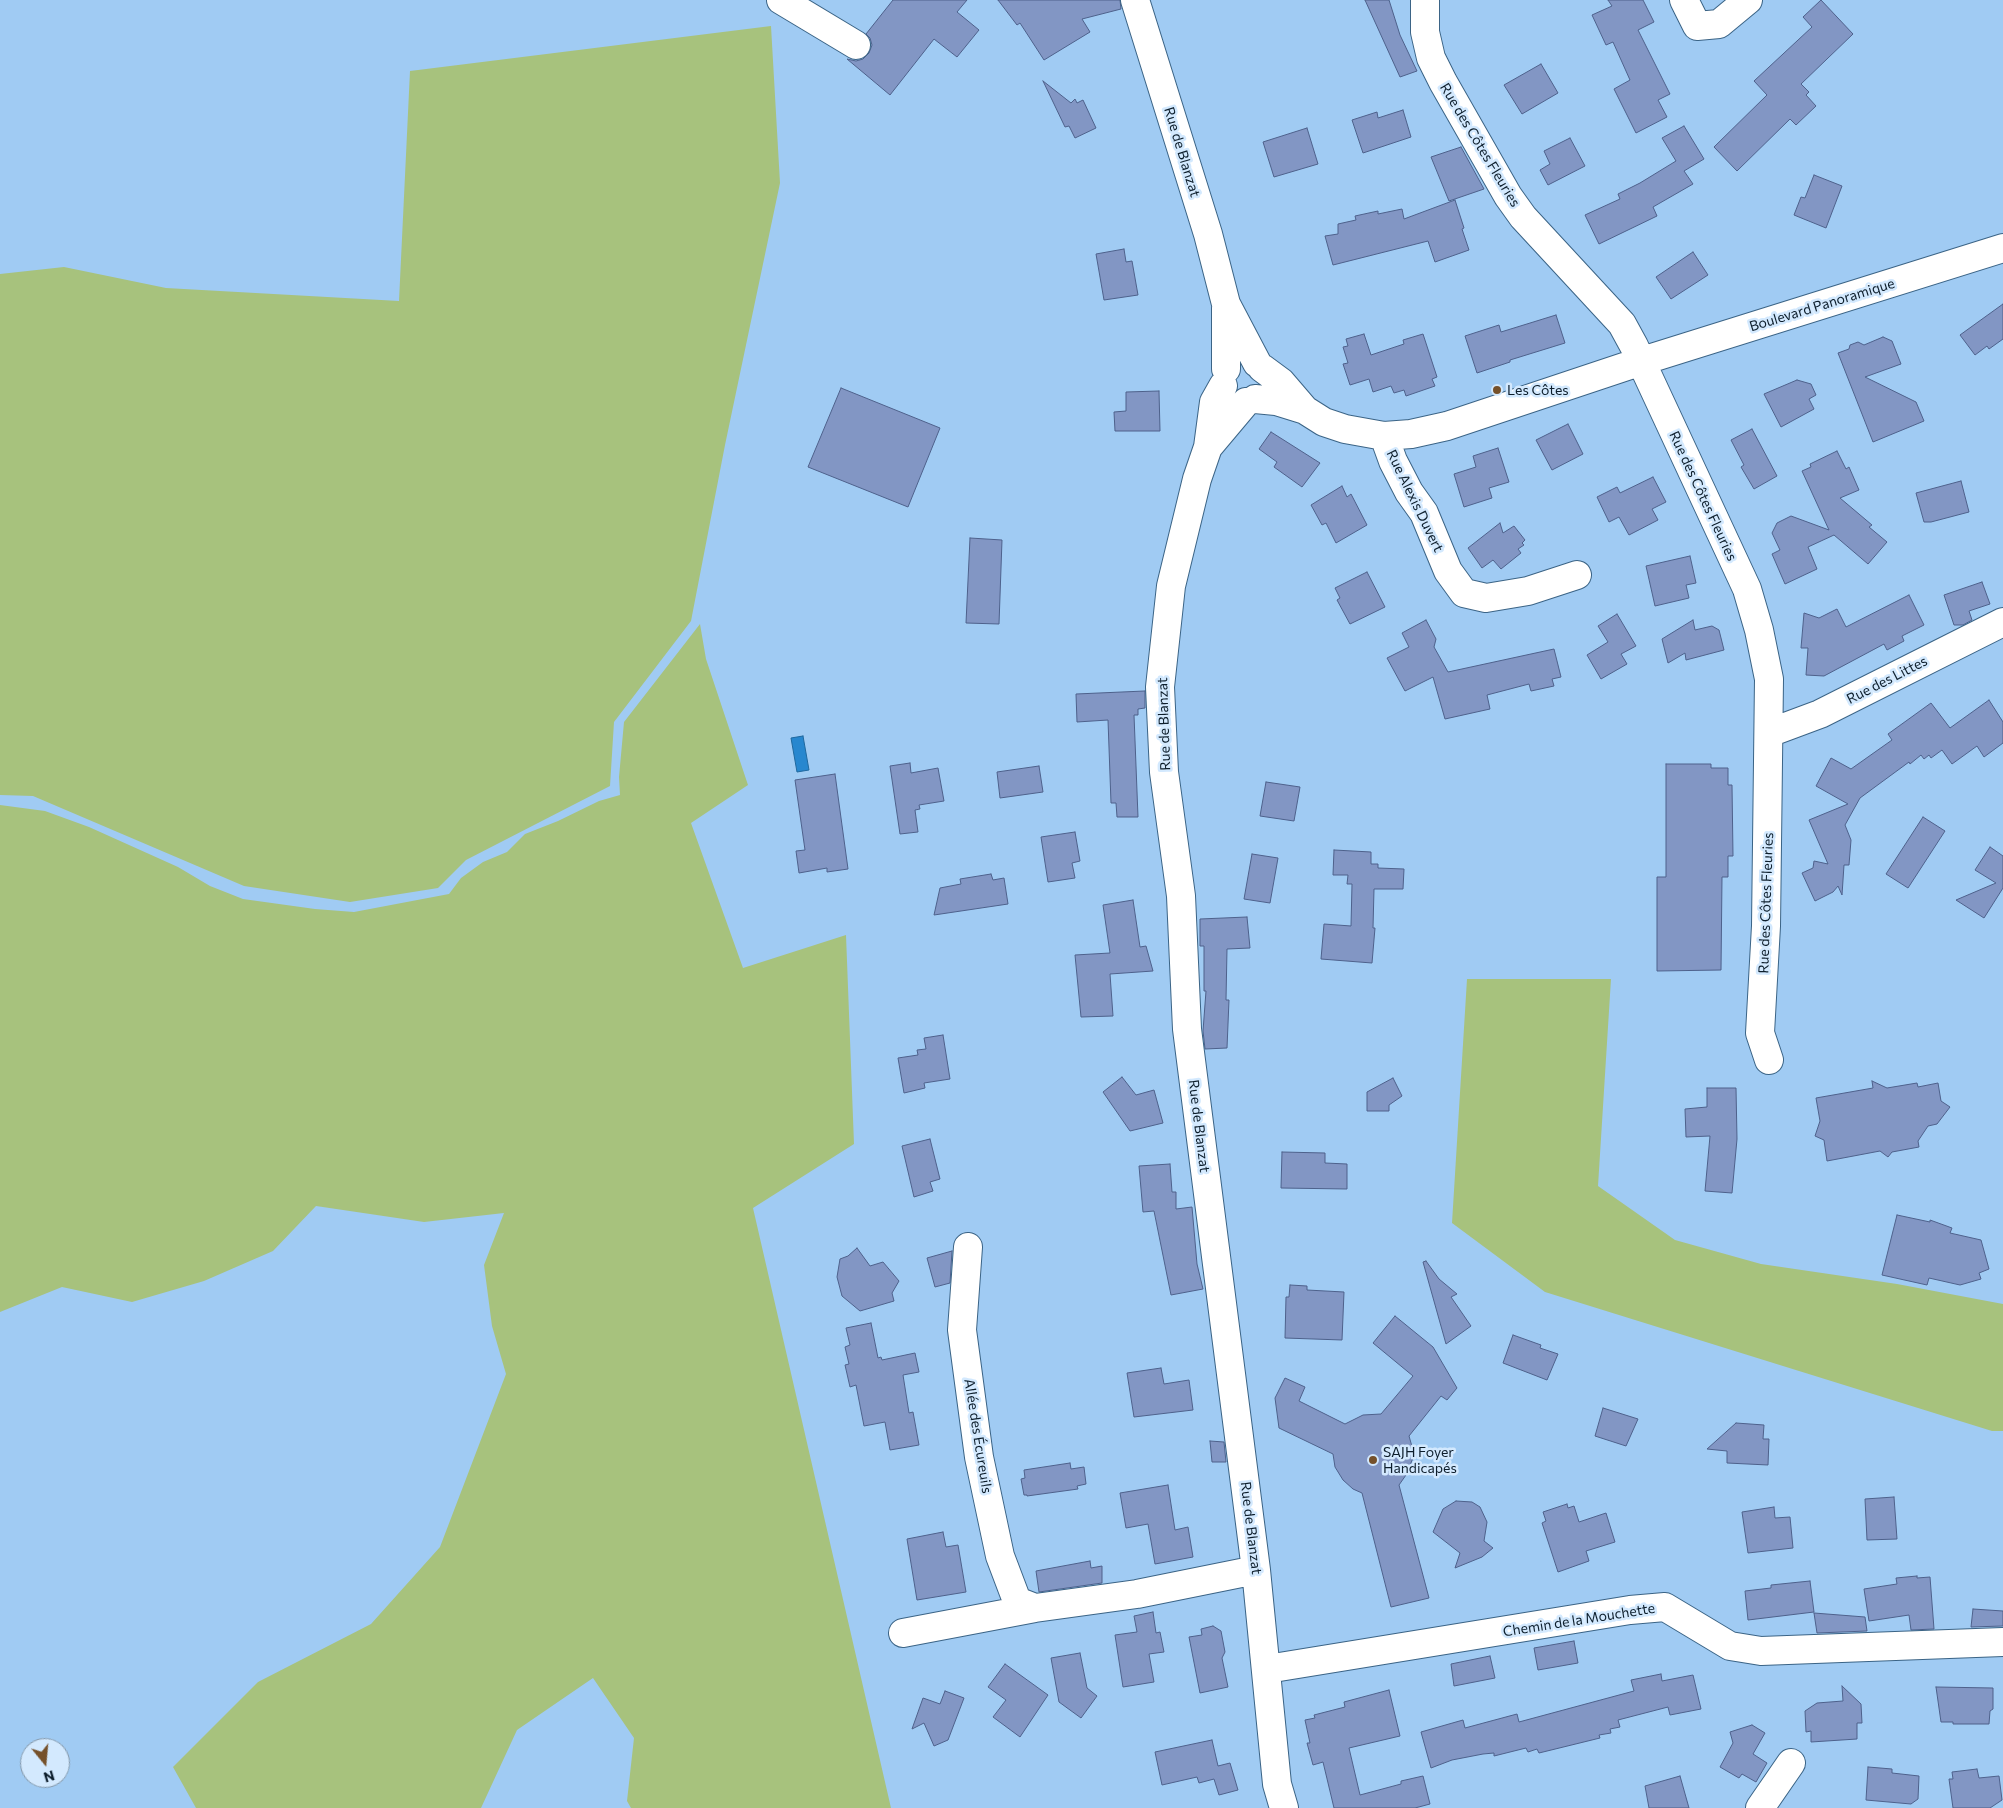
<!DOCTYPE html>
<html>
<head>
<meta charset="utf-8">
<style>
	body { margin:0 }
	#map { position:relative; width:2003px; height:1808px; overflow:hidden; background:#a0cbf3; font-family:Commissioner,sans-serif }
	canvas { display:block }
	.north { position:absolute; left:20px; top:1738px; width:50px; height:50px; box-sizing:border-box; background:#d3e9fe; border:1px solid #8498aa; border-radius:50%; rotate:163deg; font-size:14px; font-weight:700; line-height:20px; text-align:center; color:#0d1e2c }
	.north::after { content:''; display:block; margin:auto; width:18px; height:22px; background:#75512b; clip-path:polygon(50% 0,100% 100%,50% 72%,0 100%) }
</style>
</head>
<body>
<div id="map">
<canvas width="2003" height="1808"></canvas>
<div class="north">N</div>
</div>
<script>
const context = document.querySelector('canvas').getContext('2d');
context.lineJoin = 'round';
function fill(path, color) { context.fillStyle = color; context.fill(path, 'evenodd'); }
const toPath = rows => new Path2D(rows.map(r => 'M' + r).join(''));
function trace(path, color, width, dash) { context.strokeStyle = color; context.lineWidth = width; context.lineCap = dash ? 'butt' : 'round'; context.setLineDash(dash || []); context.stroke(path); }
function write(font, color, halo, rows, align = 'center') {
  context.font = font + ' Commissioner,sans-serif'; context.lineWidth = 5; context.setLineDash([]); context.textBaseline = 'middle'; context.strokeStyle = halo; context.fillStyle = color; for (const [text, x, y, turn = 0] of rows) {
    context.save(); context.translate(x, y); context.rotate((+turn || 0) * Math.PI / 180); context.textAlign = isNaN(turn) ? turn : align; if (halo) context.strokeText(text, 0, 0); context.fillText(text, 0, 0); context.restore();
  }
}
fill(toPath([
	[771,26,780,183,725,445,691,621,614,722,610,786,466,860,438,888,350,902,244,886,33,796,0,795,0,274,64,267,166,288,399,301,410,71],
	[700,624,706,659,748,785,691,823,743,968,846,935,854,1144,753,1208,891,1808,631,1808,627,1801,634,1738,593,1678,517,1730,481,1808,196,1808,173,1767,258,1682,371,1624,440,1547,506,1374,492,1326,484,1265,504,1213,424,1222,316,1206,273,1251,204,1281,132,1302,62,1287,0,1312,0,805,45,811,89,827,178,867,210,886,243,899,315,909,354,912,449,894,461,878,483,862,507,852,525,834,558,821,599,801,620,795,619,777,624,722],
	[1467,979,1611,979,1598,1186,1675,1240,1761,1264,1897,1284,2003,1304,2003,1431,1992,1431,1545,1292,1452,1223]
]), '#a7c27d');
const water = toPath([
	[803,736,809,770,797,772,791,738,803,736]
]);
fill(water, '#2787cf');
trace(water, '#1f689e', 1);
const building = toPath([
	[893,0,967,0,957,12,979,30,957,57,934,39,890,95,847,59,856,61,863,59,869,53,872,45,870,38,866,34,893,0],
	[998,0,1120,0,1121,9,1082,19,1090,32,1044,60,1020,23,1017,25,998,0],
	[1365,0,1389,0,1400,35,1417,71,1400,77,1365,0],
	[1608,0,1643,0,1654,22,1638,30,1670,94,1658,100,1667,117,1636,133,1614,89,1630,80,1613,42,1606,45,1592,15,1612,6,1608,0],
	[1821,0,1853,34,1801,84,1809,92,1806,95,1816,106,1796,125,1790,119,1737,171,1714,147,1767,95,1754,81,1812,27,1803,17,1821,0],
	[1541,64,1558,93,1522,114,1504,85,1541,64],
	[1043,81,1071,103,1075,99,1077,103,1083,100,1096,128,1075,138,1069,126,1065,127,1043,81],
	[1403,110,1411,137,1363,153,1352,120,1377,112,1378,118,1403,110],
	[1684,126,1704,159,1684,171,1693,184,1653,207,1657,216,1599,244,1585,215,1620,199,1618,194,1640,183,1676,161,1662,138,1684,126],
	[1307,128,1318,164,1274,177,1263,142,1307,128],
	[1570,138,1585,166,1548,185,1540,170,1550,164,1544,151,1570,138],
	[1461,147,1484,189,1449,201,1431,157,1461,147],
	[1814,175,1842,186,1826,228,1794,215,1801,197,1805,198,1814,175],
	[1455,200,1464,228,1462,229,1469,250,1435,262,1428,241,1333,265,1325,236,1338,234,1338,224,1356,220,1355,216,1378,211,1378,214,1402,209,1404,219,1455,200],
	[1124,249,1126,262,1132,261,1138,295,1104,300,1096,254,1124,249],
	[1693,252,1708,275,1671,299,1656,277,1693,252],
	[2003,304,2003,339,1989,349,1987,346,1975,355,1960,335,2003,304],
	[1556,315,1565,343,1510,360,1510,362,1477,373,1465,336,1499,325,1501,332,1556,315],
	[1364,334,1371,355,1404,344,1403,340,1423,334,1437,377,1432,379,1435,386,1406,396,1404,390,1394,393,1391,386,1373,392,1369,379,1350,385,1343,364,1348,363,1343,347,1348,346,1346,339,1364,334],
	[1883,337,1892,341,1901,364,1865,377,1916,402,1924,421,1873,442,1838,353,1849,349,1850,345,1858,342,1864,345,1883,337],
	[1797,380,1811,384,1816,395,1809,399,1814,409,1781,427,1764,394,1797,380],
	[841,388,940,428,908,507,808,467,841,388],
	[1159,391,1160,431,1115,431,1114,412,1126,411,1126,392,1159,391],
	[1568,424,1583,454,1552,470,1536,440,1568,424],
	[1752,429,1777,476,1754,489,1741,467,1744,465,1731,440,1752,429],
	[1271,432,1320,463,1302,487,1274,467,1277,462,1259,449,1271,432],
	[1498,448,1509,482,1489,488,1492,498,1464,507,1454,474,1476,467,1473,456,1498,448],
	[1837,451,1846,469,1849,467,1859,490,1840,498,1872,525,1869,527,1887,542,1868,564,1834,535,1808,547,1817,569,1785,584,1772,554,1780,550,1772,533,1777,523,1791,516,1829,530,1802,471,1811,467,1810,464,1837,451],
	[1653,477,1666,502,1652,509,1658,520,1629,535,1619,517,1609,522,1597,497,1617,487,1620,493,1653,477],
	[1961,481,1969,512,1931,522,1924,522,1916,493,1961,481],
	[1342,486,1347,497,1351,494,1367,525,1336,543,1326,523,1322,525,1311,505,1342,486],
	[1500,523,1503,533,1514,526,1525,540,1522,543,1524,545,1518,549,1521,553,1501,569,1493,560,1482,568,1468,548,1500,523],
	[970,538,1002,540,999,624,966,623,970,538],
	[1690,556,1696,583,1686,585,1689,598,1655,606,1646,566,1690,556],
	[1367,572,1385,607,1350,624,1337,600,1340,598,1335,588,1367,572],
	[1982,582,1990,604,1969,611,1972,620,1963,625,1954,625,1944,595,1982,582],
	[1909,595,1924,625,1902,636,1904,641,1887,650,1884,644,1824,676,1806,675,1808,648,1801,648,1804,613,1819,618,1837,609,1846,627,1909,595],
	[1617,614,1636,646,1621,654,1627,664,1601,679,1587,655,1608,642,1598,626,1617,614],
	[1426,620,1436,639,1434,647,1448,672,1554,649,1561,677,1552,679,1554,686,1531,691,1529,684,1487,695,1490,709,1445,719,1433,677,1405,691,1387,658,1409,647,1402,633,1426,620],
	[1693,620,1695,630,1712,626,1719,630,1724,650,1686,660,1685,653,1668,663,1662,639,1693,620],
	[1145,691,1145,708,1138,709,1138,715,1134,715,1138,817,1117,817,1116,803,1111,803,1108,720,1077,722,1076,694,1145,691],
	[1989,700,2003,722,2003,743,1984,757,1977,746,1952,764,1942,750,1931,758,1929,755,1924,759,1921,755,1910,764,1909,762,1860,798,1845,825,1851,840,1849,865,1844,865,1842,895,1838,886,1833,892,1815,901,1802,873,1813,868,1814,861,1828,864,1809,820,1848,804,1816,786,1831,758,1851,769,1892,740,1888,734,1931,703,1950,728,1989,700],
	[910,763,911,773,938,768,944,801,919,805,920,809,915,810,918,832,900,834,890,766,910,763],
	[1666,764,1711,764,1711,768,1728,768,1728,785,1732,785,1733,856,1728,856,1728,877,1722,877,1721,970,1657,971,1657,877,1666,877,1666,764],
	[1039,766,1043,792,1000,798,997,772,1039,766],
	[835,774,848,869,827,872,827,868,799,873,796,851,805,850,795,780,835,774],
	[1266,782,1300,787,1294,821,1260,816,1266,782],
	[1923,817,1945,831,1908,888,1886,874,1923,817],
	[1075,832,1080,861,1072,863,1075,878,1048,882,1041,837,1075,832],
	[1990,847,2003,856,2003,888,1984,918,1956,900,1996,883,1975,870,1990,847],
	[1334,850,1371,852,1371,864,1378,864,1378,868,1404,869,1403,889,1374,889,1373,928,1375,928,1372,963,1321,959,1324,924,1351,926,1352,884,1347,884,1348,875,1333,875,1334,850],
	[1252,854,1278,858,1270,903,1244,899,1252,854],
	[991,874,993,880,1004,878,1008,904,934,915,940,888,961,884,960,879,991,874],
	[1133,900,1140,947,1146,946,1153,971,1110,974,1113,1016,1081,1017,1075,955,1110,953,1103,905,1133,900],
	[1247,917,1250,948,1227,949,1226,1000,1229,1000,1227,1048,1205,1049,1203,1031,1206,991,1204,991,1204,946,1200,946,1200,919,1247,917],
	[943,1035,950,1079,924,1083,925,1088,904,1093,898,1058,918,1055,917,1050,926,1049,924,1038,943,1035],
	[1122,1077,1136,1095,1154,1090,1163,1123,1130,1131,1103,1092,1122,1077],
	[1393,1078,1402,1096,1389,1105,1389,1111,1367,1111,1367,1092,1393,1078],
	[1872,1081,1887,1088,1917,1083,1918,1087,1938,1083,1941,1101,1950,1107,1937,1124,1928,1126,1918,1141,1919,1147,1892,1152,1888,1157,1880,1151,1827,1161,1824,1140,1815,1136,1820,1121,1816,1098,1873,1088,1872,1081],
	[1707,1088,1736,1088,1737,1139,1732,1193,1705,1191,1710,1136,1686,1137,1685,1109,1707,1107,1707,1088],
	[930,1139,940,1179,930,1182,933,1191,914,1197,902,1146,930,1139],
	[1282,1152,1325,1153,1325,1163,1347,1164,1347,1189,1281,1188,1282,1152],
	[1170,1164,1172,1192,1176,1192,1176,1209,1192,1207,1197,1264,1203,1289,1171,1295,1154,1211,1143,1212,1139,1166,1170,1164],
	[1897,1215,1930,1222,1930,1220,1952,1228,1950,1233,1981,1240,1989,1269,1979,1273,1981,1279,1960,1285,1929,1278,1927,1285,1882,1275,1897,1215],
	[857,1248,870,1266,883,1262,899,1281,892,1293,894,1301,860,1311,842,1296,837,1277,840,1259,848,1256,857,1248],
	[952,1251,950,1283,935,1287,927,1258,952,1251],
	[1426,1261,1439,1279,1457,1294,1451,1297,1471,1326,1446,1344,1423,1262,1426,1261],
	[1290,1285,1307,1286,1307,1290,1344,1292,1342,1340,1285,1338,1286,1297,1289,1297,1290,1285],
	[1395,1316,1433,1347,1457,1388,1447,1400,1441,1396,1409,1436,1413,1450,1413,1458,1406,1475,1399,1485,1429,1598,1391,1607,1362,1493,1353,1489,1343,1480,1335,1467,1333,1454,1279,1428,1275,1398,1285,1378,1305,1387,1299,1401,1345,1424,1363,1415,1381,1414,1413,1376,1373,1343,1395,1316],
	[871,1323,878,1358,881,1357,882,1360,915,1353,919,1372,903,1375,909,1413,913,1412,919,1445,890,1450,885,1422,864,1426,856,1385,850,1387,845,1365,849,1364,845,1347,850,1345,846,1328,871,1323],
	[1513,1335,1541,1345,1540,1348,1558,1354,1547,1380,1503,1363,1513,1335],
	[1161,1368,1164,1384,1189,1380,1193,1410,1134,1417,1127,1373,1161,1368],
	[1603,1408,1638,1419,1626,1446,1595,1436,1603,1408],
	[1736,1423,1764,1425,1763,1439,1769,1439,1768,1465,1727,1463,1727,1451,1707,1449,1736,1423],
	[1210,1441,1224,1442,1226,1462,1212,1462,1210,1441],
	[1070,1463,1071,1469,1084,1467,1086,1484,1077,1486,1078,1489,1027,1496,1027,1495,1024,1495,1021,1479,1025,1478,1024,1470,1070,1463],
	[1168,1485,1175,1530,1188,1527,1193,1557,1155,1564,1148,1524,1126,1528,1120,1493,1168,1485],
	[1894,1497,1897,1539,1867,1540,1865,1499,1894,1497],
	[1456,1501,1472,1502,1480,1507,1487,1522,1484,1541,1493,1548,1482,1557,1455,1568,1460,1553,1433,1532,1443,1509,1456,1501],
	[1567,1504,1568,1508,1574,1506,1579,1522,1606,1513,1615,1542,1586,1551,1589,1561,1558,1572,1542,1523,1546,1521,1543,1512,1567,1504],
	[1774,1507,1775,1518,1790,1517,1793,1548,1748,1553,1742,1512,1774,1507],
	[943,1532,946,1547,958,1545,966,1592,917,1600,907,1539,943,1532],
	[1090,1561,1091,1568,1102,1566,1102,1583,1039,1592,1036,1571,1090,1561],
	[1917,1576,1917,1578,1930,1577,1934,1629,1911,1630,1909,1615,1869,1621,1864,1589,1897,1584,1896,1578,1917,1576],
	[1810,1581,1814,1612,1748,1620,1745,1591,1771,1588,1771,1585,1810,1581],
	[1973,1609,2003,1611,2003,1626,1971,1627,1973,1609],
	[1153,1612,1156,1633,1160,1632,1164,1652,1149,1654,1154,1682,1123,1687,1115,1635,1137,1632,1134,1616,1153,1612],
	[1814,1613,1865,1617,1867,1631,1817,1633,1814,1613],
	[1213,1626,1221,1631,1225,1652,1222,1658,1228,1687,1200,1693,1189,1637,1202,1635,1201,1629,1213,1626],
	[1574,1641,1578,1663,1538,1670,1534,1648,1574,1641],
	[1080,1653,1087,1688,1097,1696,1081,1718,1059,1702,1051,1658,1080,1653],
	[1490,1656,1495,1678,1454,1686,1451,1664,1490,1656],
	[1005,1664,1048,1695,1020,1737,993,1717,1006,1700,988,1687,1005,1664],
	[1661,1674,1662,1681,1693,1675,1701,1709,1670,1715,1668,1707,1618,1720,1620,1727,1610,1729,1611,1733,1599,1735,1600,1738,1539,1753,1537,1749,1528,1752,1526,1748,1494,1756,1494,1753,1483,1754,1452,1760,1431,1768,1421,1732,1463,1720,1465,1728,1517,1714,1519,1722,1634,1691,1631,1680,1661,1674],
	[1842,1686,1861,1704,1862,1723,1857,1723,1857,1739,1811,1742,1811,1731,1806,1732,1805,1711,1817,1703,1843,1701,1842,1686],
	[1936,1687,1993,1688,1993,1709,1990,1711,1989,1724,1953,1724,1953,1722,1941,1722,1936,1687],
	[1389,1690,1400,1736,1349,1748,1360,1795,1401,1784,1401,1781,1423,1776,1430,1804,1415,1808,1334,1808,1323,1762,1313,1765,1307,1743,1310,1743,1305,1720,1315,1718,1314,1715,1345,1707,1344,1702,1389,1690],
	[945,1691,964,1698,948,1740,934,1746,924,1723,912,1729,923,1698,940,1704,945,1691],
	[1752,1725,1765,1733,1753,1754,1767,1763,1756,1782,1742,1774,1739,1778,1720,1767,1733,1743,1730,1732,1752,1725],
	[1212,1740,1218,1766,1230,1763,1238,1790,1219,1795,1214,1779,1199,1783,1197,1777,1162,1785,1155,1752,1212,1740],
	[1868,1767,1892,1769,1892,1773,1919,1776,1918,1799,1911,1804,1866,1800,1868,1767],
	[1977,1769,1979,1778,1999,1776,2002,1800,1990,1808,1953,1808,1949,1779,1953,1779,1952,1772,1977,1769],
	[1680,1776,1689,1808,1649,1808,1645,1786,1680,1776]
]);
fill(building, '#8296c4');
trace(building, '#4e618b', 1);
const minor = toPath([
	[781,0,856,45],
	[1135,0,1208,234,1226,304,1257,363],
	[1425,0,1425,32,1431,58,1443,82,1508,196,1523,217,1622,324,1634,346,1747,589,1759,630,1769,679,1766,926,1760,1033,1769,1060],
	[1684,0,1697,26,1719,24,1748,0],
	[1262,368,1281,382,1305,410],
	[1226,369,1226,308],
	[1223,386,1214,402,1208,447,1197,479,1171,586,1160,687,1164,772,1181,896,1187,1029,1256,1570,1277,1784,1284,1808],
	[1255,399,1276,401,1305,410,1324,422,1345,429,1384,436,1411,434,1447,426,1642,361,2003,248],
	[1384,436,1393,461,1409,492,1424,513,1448,571,1464,593,1486,598,1528,591,1577,575],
	[1209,446,1246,402],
	[1769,733,1820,714,2003,622],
	[968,1247,962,1330,979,1457,1000,1556,1017,1601,1035,1608,1137,1594,1256,1570],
	[903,1633,1035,1608],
	[1267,1669,1630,1610,1665,1607,1730,1646,1761,1651,2003,1642],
	[1760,1808,1791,1763]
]);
trace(minor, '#3b6486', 30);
trace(minor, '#fff', 28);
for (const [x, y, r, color] of [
	[1497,390,5,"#75512b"],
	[1373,1460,5,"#75512b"]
]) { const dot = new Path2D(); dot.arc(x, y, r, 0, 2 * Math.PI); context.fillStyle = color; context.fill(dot); trace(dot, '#d3e9fe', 2); }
write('14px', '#0d1e2c', '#d3e9fe', [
	["Rue des Côtes Fleuries",1480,145,59],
	["Rue de Blanzat",1182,152,73],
	["Boulevard Panoramique",1822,305,-17],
	["Rue des Côtes Fleuries",1703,496,65],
	["Rue Alexis Duvert",1415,501,64],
	["Rue des Littes",1887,680,-27],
	["Rue de Blanzat",1164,724,-92],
	["Rue des Côtes Fleuries",1766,903,-88],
	["Rue de Blanzat",1199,1126,83],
	["Allée des Écureuils",978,1436,81],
	["Rue de Blanzat",1251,1528,83],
	["Chemin de la Mouchette",1579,1620,-9]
]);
write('14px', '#0d1e2c', '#d3e9fe', [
	["Les Côtes",1507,390],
	["SAJH Foyer",1383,1452],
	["Handicapés",1383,1468]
], 'left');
</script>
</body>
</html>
